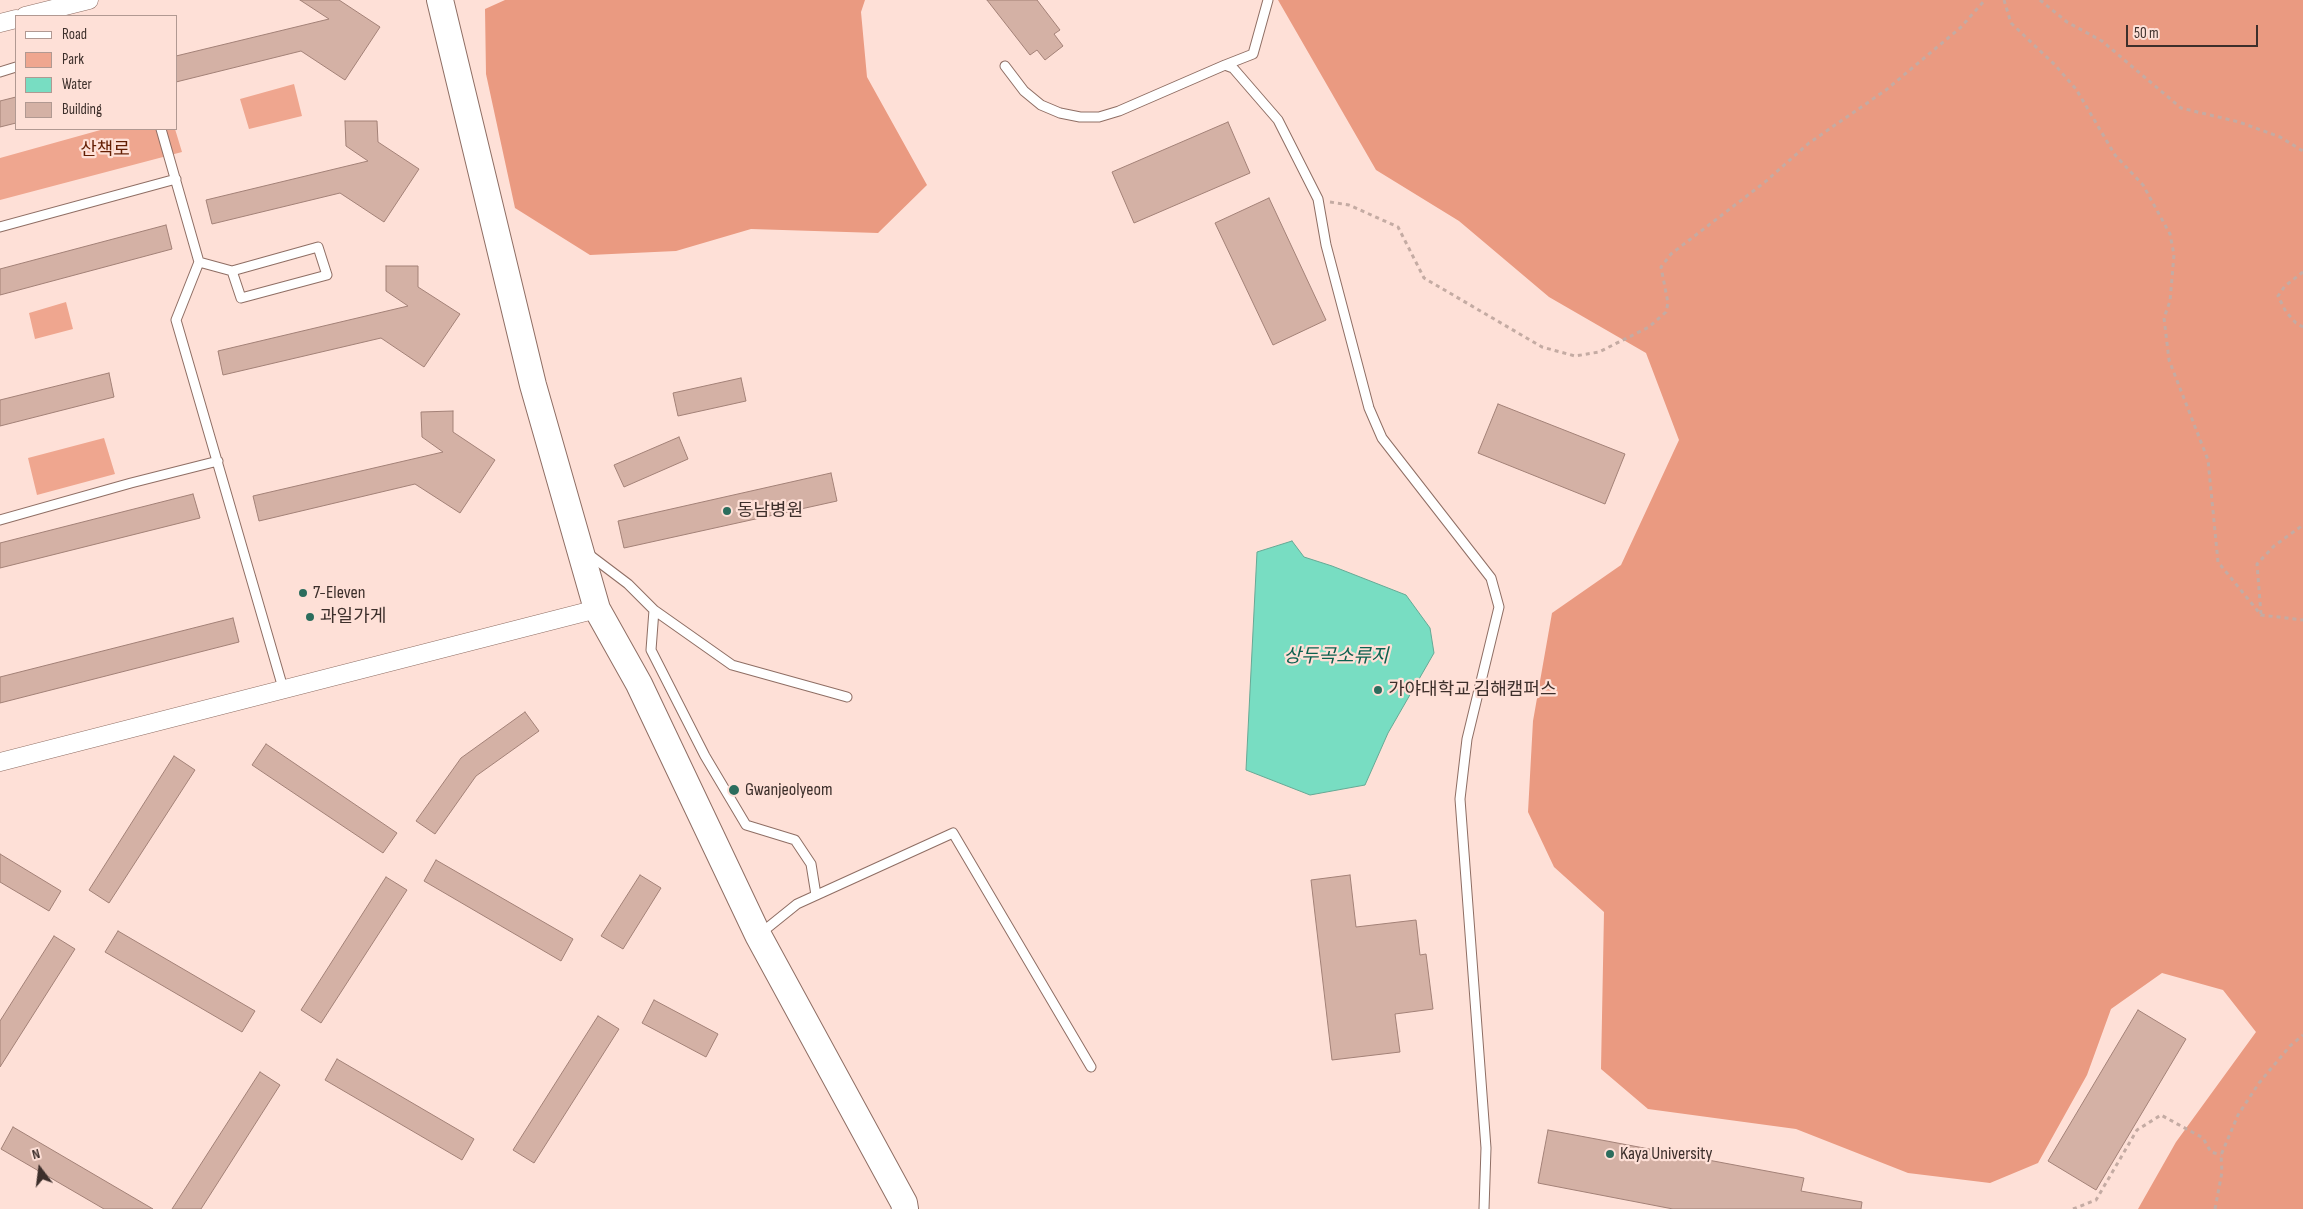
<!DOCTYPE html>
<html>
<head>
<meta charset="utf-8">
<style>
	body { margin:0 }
	#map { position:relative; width:2303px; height:1209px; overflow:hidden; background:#fee0d7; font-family:"Sofia Sans Condensed",sans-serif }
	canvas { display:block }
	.legend { position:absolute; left:15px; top:15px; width:162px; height:115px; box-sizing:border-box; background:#fee0d7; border:1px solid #b19992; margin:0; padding:6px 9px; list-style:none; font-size:15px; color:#3d2f2b }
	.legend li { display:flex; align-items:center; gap:10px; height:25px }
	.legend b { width:25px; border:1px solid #b19992 }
	.north { position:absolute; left:15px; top:1144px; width:50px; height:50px; -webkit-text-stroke:4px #fee0d7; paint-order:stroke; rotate:345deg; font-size:14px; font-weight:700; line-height:20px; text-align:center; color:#3d2f2b }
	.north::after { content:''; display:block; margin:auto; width:18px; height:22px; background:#3d2f2b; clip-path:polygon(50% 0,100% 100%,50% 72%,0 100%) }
	.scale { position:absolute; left:2126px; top:25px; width:132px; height:22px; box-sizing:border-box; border:2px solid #3d2f2b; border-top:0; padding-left:6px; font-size:15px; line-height:18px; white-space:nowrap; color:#3d2f2b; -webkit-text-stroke:4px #fee0d7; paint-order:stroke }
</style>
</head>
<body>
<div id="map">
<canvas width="2303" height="1209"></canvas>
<ul class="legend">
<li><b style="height:6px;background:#fff"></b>Road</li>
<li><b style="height:14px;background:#efa68f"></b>Park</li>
<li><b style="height:14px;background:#78ddc2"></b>Water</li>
<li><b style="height:14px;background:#d4b1a5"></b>Building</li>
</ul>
<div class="north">N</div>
<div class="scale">50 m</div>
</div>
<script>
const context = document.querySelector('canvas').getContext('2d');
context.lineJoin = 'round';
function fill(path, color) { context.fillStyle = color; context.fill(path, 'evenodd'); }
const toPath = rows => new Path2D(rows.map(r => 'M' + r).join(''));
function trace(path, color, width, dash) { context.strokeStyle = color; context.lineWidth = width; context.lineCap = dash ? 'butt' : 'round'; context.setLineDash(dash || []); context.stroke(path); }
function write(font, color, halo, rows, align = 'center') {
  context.font = font + ' "Sofia Sans Condensed","Noto Sans KR",sans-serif'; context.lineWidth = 4.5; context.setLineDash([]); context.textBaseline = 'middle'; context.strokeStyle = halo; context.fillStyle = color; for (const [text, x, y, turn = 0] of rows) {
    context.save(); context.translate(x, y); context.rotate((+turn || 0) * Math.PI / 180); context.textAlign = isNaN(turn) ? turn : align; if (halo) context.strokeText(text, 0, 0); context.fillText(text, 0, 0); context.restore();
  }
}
fill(toPath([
	[294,84,302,116,249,129,240,99],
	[104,129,175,129,182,152,0,200,0,158],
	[66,302,73,329,35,339,29,313],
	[104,438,115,474,37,495,28,458]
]), '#efa68f');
fill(toPath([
	[505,0,865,0,861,12,867,77,927,185,878,233,751,229,676,251,590,255,515,208,486,74,485,9],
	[1278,0,2303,0,2303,1209,2138,1209,2176,1142,2256,1032,2223,990,2162,973,2111,1009,2087,1075,2038,1163,1990,1183,1908,1173,1796,1129,1648,1109,1601,1069,1604,912,1554,867,1528,812,1533,721,1552,613,1621,565,1679,440,1646,353,1549,297,1459,221,1376,170]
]), '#ea9a81');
const water = toPath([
	[1292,541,1304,557,1332,566,1406,595,1430,628,1434,653,1388,733,1365,785,1310,795,1246,770,1257,552,1292,541]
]);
fill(water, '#78ddc2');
trace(water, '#66a995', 1);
const building = toPath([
	[300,0,339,0,380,27,345,80,301,51,176,82,176,56,329,19,300,0],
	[987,0,1037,0,1060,30,1054,34,1063,46,1045,60,1037,50,1030,55,987,0],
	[16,97,16,123,0,127,0,101,16,97],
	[345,121,377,121,378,142,419,169,384,222,340,193,212,224,206,200,368,161,346,146,345,121],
	[1228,122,1250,173,1134,223,1112,172,1228,122],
	[1269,198,1326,320,1273,345,1215,223,1269,198],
	[166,225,172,249,0,295,0,269,166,225],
	[386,266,418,266,418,287,460,314,424,367,381,338,223,375,218,351,408,306,386,291,386,266],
	[109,373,114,397,0,426,0,400,109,373],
	[741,378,746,401,678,416,673,393,741,378],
	[1498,404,1625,454,1605,504,1478,453,1498,404],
	[453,411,453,432,495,460,460,513,415,484,259,521,253,496,443,452,422,437,421,412,453,411],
	[679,437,688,459,624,487,614,465,679,437],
	[831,473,837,501,624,548,618,521,831,473],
	[193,494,200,518,0,568,0,543,193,494],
	[233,618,239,642,0,703,0,677,233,618],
	[525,712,539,731,476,776,435,834,416,821,461,758,525,712],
	[266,744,397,833,383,853,252,765,266,744],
	[174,756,195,770,109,903,89,890,174,756],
	[0,854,61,891,49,911,0,882,0,854],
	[436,860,573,939,561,961,424,881,436,860],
	[640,875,661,888,623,949,601,936,640,875],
	[1350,875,1356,927,1416,920,1420,955,1426,954,1433,1009,1395,1014,1400,1052,1332,1060,1311,880,1350,875],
	[386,877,407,890,321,1023,301,1010,386,877],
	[118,931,255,1011,242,1032,105,952,118,931],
	[54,936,75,949,0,1067,0,1021,54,936],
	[654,1000,718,1034,706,1057,642,1023,654,1000],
	[2138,1010,2186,1039,2096,1190,2048,1161,2138,1010],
	[598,1016,619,1029,534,1163,513,1150,598,1016],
	[337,1059,474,1139,462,1160,325,1080,337,1059],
	[260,1072,280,1085,201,1209,172,1209,260,1072],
	[13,1127,153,1209,104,1209,1,1149,13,1127],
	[1548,1130,1804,1178,1801,1191,1862,1202,1861,1209,1673,1209,1538,1183,1548,1130]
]);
fill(building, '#d4b1a5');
trace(building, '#a38177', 1);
const lane = toPath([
	[1225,65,1253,54,1268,0],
	[1005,66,1024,91,1041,105,1060,113,1080,117,1099,117,1119,111,1225,65,1233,68,1278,120,1318,199,1326,245,1369,408,1382,438,1491,578,1499,607,1467,739,1460,799,1486,1148,1484,1209],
	[0,72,16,67],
	[161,129,199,262,176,320,283,688],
	[0,227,176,179],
	[199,262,232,271,318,247,327,275,241,298,232,271],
	[0,520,131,483,218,461],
	[587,553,628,584,654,610,651,650,705,756,746,825,795,840,811,864,816,895],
	[654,610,732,665,847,697],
	[761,933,797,904,953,833,1091,1067]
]);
const street = toPath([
	[25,16,89,0],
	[0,23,16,19],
	[0,762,597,609]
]);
const secondary = toPath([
	[440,0,533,385,597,609,639,684,758,935,904,1203,905,1209]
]);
trace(lane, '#8f6e64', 11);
trace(street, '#8f6e64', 19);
trace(secondary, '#8f6e64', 28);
trace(toPath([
	[2004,0,2011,23,2055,65,2076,89,2115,155,2143,185,2170,234,2174,255,2170,301,2164,318,2169,360,2208,460,2218,562,2261,615,2303,620],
	[2040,0,2067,22,2102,41,2181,108,2239,122,2280,137,2303,151],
	[1330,202,1349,205,1398,227,1424,278,1542,347,1575,356,1599,352,1649,327,1666,312,1668,303,1661,267,1671,254,1765,182,1809,143,1886,90,1960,28,1985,0],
	[2303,272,2285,286,2278,296,2286,312,2296,323,2303,327],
	[2261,614,2257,564,2274,546,2303,525],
	[2073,1209,2096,1200,2137,1130,2161,1115,2203,1138,2211,1152,2221,1155],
	[2215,1209,2222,1172,2221,1155,2238,1115,2259,1083,2290,1046,2303,1035]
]), '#c4aba3', 3, [4, 4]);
trace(lane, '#fff', 9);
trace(street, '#fff', 18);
trace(secondary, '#fff', 26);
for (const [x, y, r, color] of [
	[727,511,5,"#2c6d5d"],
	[303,593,5,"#2c6d5d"],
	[310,617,5,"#2c6d5d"],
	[1378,690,5,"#2c6d5d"],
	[734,790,6,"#2c6d5d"],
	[1610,1154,5,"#2c6d5d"]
]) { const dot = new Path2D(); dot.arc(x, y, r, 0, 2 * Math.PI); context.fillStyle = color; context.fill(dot); trace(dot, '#fee0d7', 2); }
write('18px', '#641e03', '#fee0d7', [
	["산책로",105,150]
]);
write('18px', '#3d2f2b', '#fee0d7', [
	["동남병원",737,511],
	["7-Eleven",313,593],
	["과일가게",320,617],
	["가야대학교 김해캠퍼스",1388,690],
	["Gwanjeolyeom",745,790],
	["Kaya University",1620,1154]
], 'left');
write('italic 19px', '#0b604f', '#fee0d7', [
	["상두곡소류지",1336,657]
]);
</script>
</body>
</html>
